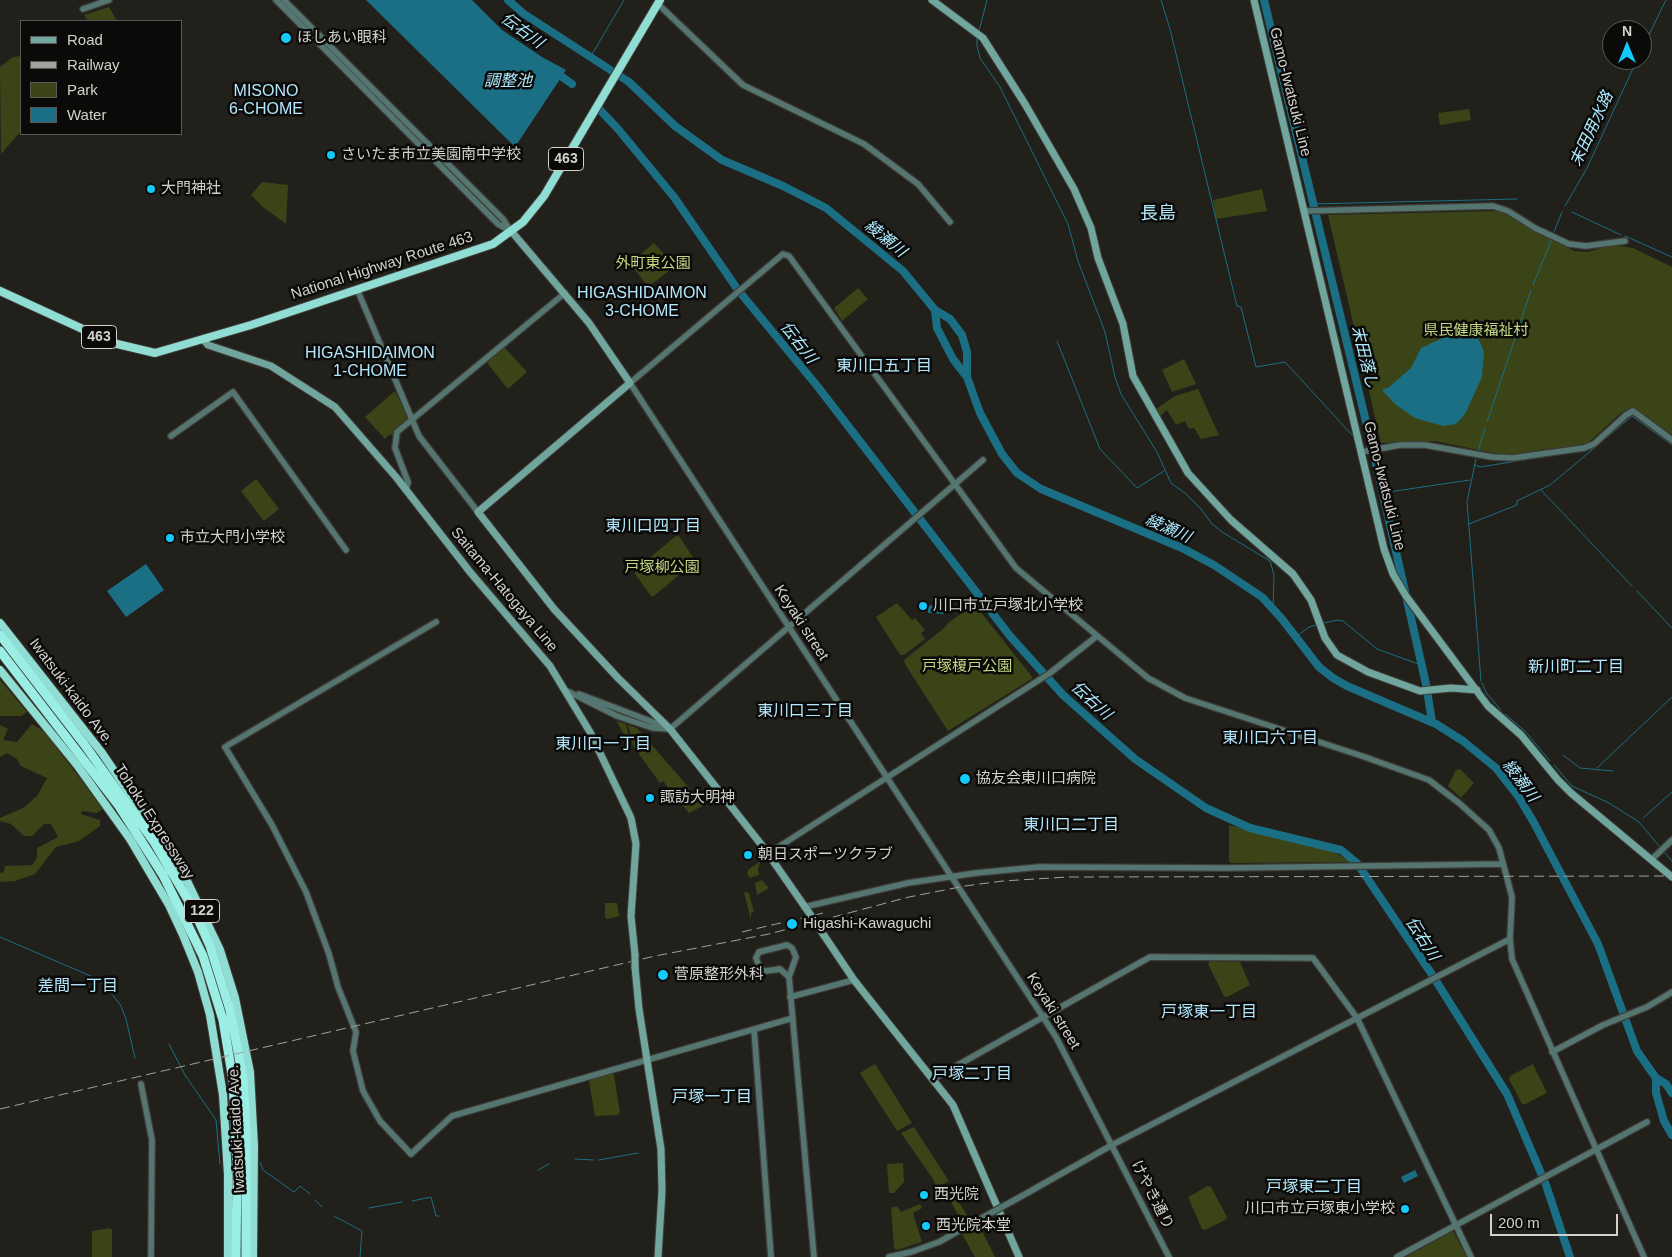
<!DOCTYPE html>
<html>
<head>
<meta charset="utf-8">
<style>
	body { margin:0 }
	#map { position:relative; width:1672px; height:1257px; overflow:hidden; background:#22201b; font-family:Arial,sans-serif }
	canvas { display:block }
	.legend { position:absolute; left:20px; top:20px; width:162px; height:115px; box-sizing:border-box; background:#0b0a08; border:1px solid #5b5a57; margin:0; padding:6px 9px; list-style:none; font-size:15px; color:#d2d1cd }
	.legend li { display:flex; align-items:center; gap:10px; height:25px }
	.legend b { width:25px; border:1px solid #5b5a57 }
	.north { position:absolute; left:1602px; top:20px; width:50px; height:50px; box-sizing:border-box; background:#0b0a08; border:1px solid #5b5a57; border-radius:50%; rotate:0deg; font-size:14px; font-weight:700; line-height:20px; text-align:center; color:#d2d1cd }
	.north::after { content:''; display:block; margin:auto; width:18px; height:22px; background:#13cafb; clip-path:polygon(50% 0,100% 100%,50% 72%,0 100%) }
	.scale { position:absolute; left:1490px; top:1214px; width:128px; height:22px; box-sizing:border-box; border:2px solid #d2d1cd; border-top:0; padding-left:6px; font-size:15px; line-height:18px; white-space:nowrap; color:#d2d1cd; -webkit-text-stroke:4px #0b0a08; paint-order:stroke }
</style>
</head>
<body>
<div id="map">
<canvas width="1672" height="1257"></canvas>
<ul class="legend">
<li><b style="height:6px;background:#71a69f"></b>Road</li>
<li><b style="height:6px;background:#a2a19d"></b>Railway</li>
<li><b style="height:14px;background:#3a4417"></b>Park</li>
<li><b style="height:14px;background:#1b6f85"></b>Water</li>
</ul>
<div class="north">N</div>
<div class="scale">200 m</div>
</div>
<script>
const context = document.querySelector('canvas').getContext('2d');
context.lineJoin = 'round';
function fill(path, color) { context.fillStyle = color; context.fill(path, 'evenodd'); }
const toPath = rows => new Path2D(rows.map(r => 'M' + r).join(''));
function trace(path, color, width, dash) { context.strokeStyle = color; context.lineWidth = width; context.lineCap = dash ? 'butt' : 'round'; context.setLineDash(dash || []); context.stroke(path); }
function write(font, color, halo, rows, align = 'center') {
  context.font = font + ' Arial,"Noto Sans JP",sans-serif'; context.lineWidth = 5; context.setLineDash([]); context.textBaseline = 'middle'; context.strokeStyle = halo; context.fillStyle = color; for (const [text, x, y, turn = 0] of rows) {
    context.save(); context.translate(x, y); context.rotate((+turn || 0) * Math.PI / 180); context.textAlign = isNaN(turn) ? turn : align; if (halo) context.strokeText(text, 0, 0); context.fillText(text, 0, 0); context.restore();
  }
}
fill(toPath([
	[109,7,117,21,88,21,84,15],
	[21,56,21,131,1,154,0,67,13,57],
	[1469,109,1471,120,1440,125,1438,113],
	[262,182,288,185,286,224,263,207,251,195],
	[1262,189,1267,211,1216,219,1213,200],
	[1497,211,1511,216,1574,251,1587,252,1613,245,1633,248,1672,267,1672,435,1633,407,1621,413,1587,444,1517,454,1497,454,1435,441,1381,443,1328,215],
	[654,243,675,266,648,287,630,263],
	[858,288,868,299,842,321,834,308],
	[504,347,527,372,508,389,487,363],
	[1184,359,1196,384,1172,392,1162,370],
	[1198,389,1219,435,1201,439,1194,428,1189,429,1185,421,1176,425,1167,410,1160,416,1156,409,1175,396],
	[395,391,408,418,393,436,390,434,385,439,365,417],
	[256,479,279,509,264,521,241,491],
	[676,536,679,536,694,559,693,563,654,596,651,596,635,574,635,570],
	[897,603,912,620,915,618,925,630,921,633,925,639,904,655,900,655,876,617],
	[972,606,976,606,1033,678,948,731,905,664,904,660,944,628,948,623],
	[0,680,27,712,21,716,0,716],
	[616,721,626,724,631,746],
	[32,724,45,732,103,809,97,813,82,811,81,814,100,820,100,826,79,841,56,847,35,874,15,881,0,882,0,873,4,872,5,866,32,865,37,858,37,848,58,837,51,824,44,824,32,836,24,836,11,824,0,821,0,818,23,808,37,796,47,778,21,766,16,758,7,753,0,757,0,725,8,729,3,740,17,742],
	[628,725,637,728,704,805,689,813,663,781,660,783,633,746],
	[1460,769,1474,783,1461,798,1448,786,1456,770],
	[1229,825,1334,852,1351,862,1231,863,1229,861],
	[761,861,758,868,759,875,750,878,747,874,749,869],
	[762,880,769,888,757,895,755,883],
	[744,892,749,893,754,912,751,913,751,920],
	[605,903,617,903,619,916,607,919,605,917],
	[1210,961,1240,962,1250,985,1227,997,1224,996,1208,964],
	[875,1064,912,1123,897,1131,860,1073],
	[1533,1064,1547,1093,1525,1104,1522,1104,1509,1079,1510,1076],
	[611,1073,614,1075,620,1113,618,1115,595,1116,589,1082,591,1079],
	[914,1127,949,1181,937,1188,933,1179,901,1133],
	[903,1163,904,1182,894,1193,889,1193,887,1164],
	[947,1184,969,1218,962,1223,943,1186],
	[1208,1186,1211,1187,1227,1217,1225,1220,1205,1230,1202,1229,1188,1197],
	[920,1204,922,1208,913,1213,922,1242,897,1250,894,1248,891,1208,897,1206,901,1212],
	[979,1225,995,1257,975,1257,962,1234],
	[110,1228,112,1230,112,1257,92,1257,92,1231],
	[1453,1231,1467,1257,1406,1257]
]), '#3a4417');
fill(toPath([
	[366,0,472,0,502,30,542,57,566,70,515,147],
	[383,259,392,268,373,276,370,273],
	[1460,332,1469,333,1479,340,1484,352,1482,377,1465,414,1456,424,1443,426,1415,418,1395,404,1382,390,1389,387,1411,368,1421,348,1449,335],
	[146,564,164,590,126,617,107,591],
	[936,605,944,608,944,614,928,613,928,606],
	[1415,1170,1418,1176,1404,1183,1401,1177]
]), '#1b6f85');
trace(toPath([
	[1161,0,1170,29,1237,306,1241,307,1256,367,1285,362,1353,436],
	[979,31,987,0],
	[977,37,977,46,980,58,1000,87,1068,224,1078,261,1105,332,1115,377,1121,394,1157,452,1171,483,1186,494,1201,509,1212,524,1222,532,1270,561,1274,575,1273,610],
	[1642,49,1666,0],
	[591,56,624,0],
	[1312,204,1517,199],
	[1565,206,1587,168,1637,60],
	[1572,212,1621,235],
	[1554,232,1562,212],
	[1625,236,1672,257],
	[1533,285,1551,241],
	[1057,341,1100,449,1137,488,1164,471],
	[1487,422,1531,290],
	[1478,451,1485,428],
	[1370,454,1375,459],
	[1476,459,1467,502,1481,681],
	[1475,465,1480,467,1593,449,1632,416,1672,445],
	[1541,490,1632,586],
	[1382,493,1470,480],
	[1469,524,1517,505,1517,501,1550,485,1592,450],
	[1637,591,1672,628],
	[1323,623,1338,620,1343,621,1377,649,1421,665],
	[1296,637,1309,627,1317,625],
	[1482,683,1487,694,1501,710],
	[1505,714,1525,731,1550,761],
	[1563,755,1580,768,1613,771],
	[1554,765,1572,786,1609,803,1639,822,1660,847],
	[1597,768,1672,697],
	[1643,818,1672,792],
	[1263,834,1264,832],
	[1665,853,1672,861],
	[0,937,93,977,106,986,121,1006,126,1019,135,1058],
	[169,1044,185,1075,216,1120,220,1164],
	[575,1159,594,1160],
	[599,1160,638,1153],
	[260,1162,263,1170,294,1192,300,1186,310,1194],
	[538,1170,549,1164],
	[315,1200,322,1207],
	[412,1201,431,1197,436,1216,439,1216],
	[369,1208,402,1202],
	[334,1216,362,1231,360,1257]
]), '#1b6f85', 1);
trace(toPath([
	[508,0,524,14,629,82,675,126,722,160,783,186,826,208,903,271,935,310,950,319,962,335,967,352,967,377,980,413,1002,454,1017,473,1041,489,1182,548,1214,565,1262,597,1282,619,1319,667,1333,678,1347,686,1436,724,1463,741,1496,768,1518,796,1533,821,1598,944,1637,1051,1656,1078,1666,1084,1672,1093],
	[1264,0,1375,459,1426,684,1432,722],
	[554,71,572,84],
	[600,110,618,129,674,197,738,290,818,387,1010,636,1063,695,1135,759,1206,808,1250,828,1341,850,1357,863,1431,973,1507,1094,1546,1185,1570,1257],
	[935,310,937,328,953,359,967,377],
	[1656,1078,1656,1093,1664,1121,1672,1135]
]), '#1b6f85', 8);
const tertiary = toPath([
	[276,0,498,224,512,232],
	[284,0,503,219,510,230],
	[658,4,743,85,864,144,918,184,950,222],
	[83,9,109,0],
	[1305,211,1493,206,1508,211,1535,228,1569,244,1586,246,1625,241],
	[357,289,419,436,478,512],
	[171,436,233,392,346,550],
	[1361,452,1400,445,1425,445,1492,457,1513,458,1584,448,1594,444,1626,415,1633,411,1672,440],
	[406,490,408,482,395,448,397,432,565,293],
	[436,622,225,747,272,825,306,892,329,954,338,987,356,1032,353,1051,363,1091,380,1121,411,1154,452,1116,793,1018],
	[567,691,617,716,653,728,670,729,983,460],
	[579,694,666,727],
	[769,853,1050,673,1097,636],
	[1651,860,1672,840],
	[804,907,908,883,976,873,1039,867,1227,868,1503,864],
	[789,977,780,969,766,971,760,969,756,958,759,952,787,945,792,948,796,957,789,977,814,1257],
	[790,997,854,980],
	[754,1029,771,1257],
	[1552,1052,1603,1025,1647,1007,1672,992],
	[933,1079,1150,957,1313,958,1357,1018,1471,1257],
	[141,1084,152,1140,151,1257],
	[1029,1192,1112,1145,1510,939],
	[889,1257,911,1252,939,1242,971,1224],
	[1169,1257,1056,1037,630,383,783,254,789,256,1016,568,1148,678,1185,698,1362,756,1429,780,1459,803,1489,830,1499,848,1512,897,1510,939,1512,959,1644,1257],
	[1397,1257,1647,1122]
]);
const secondary = toPath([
	[932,0,983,38,1025,104,1074,189,1091,228,1098,258,1123,324,1133,376,1188,473,1231,520,1293,574,1311,600,1325,638,1337,655,1368,672,1420,691,1451,688,1477,690],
	[1254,0,1384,549,1393,574,1406,596,1488,706,1521,735,1558,780,1571,793,1672,877],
	[512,232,589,323,630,383,478,512,554,609,618,678,670,729,764,848,812,917],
	[204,340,208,345,271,366,335,407,396,477,470,572,550,666,590,732,631,818,636,844,631,916,635,955],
	[815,922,854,980,953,1105,1019,1257],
	[635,967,639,1009,661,1149,662,1191,658,1257]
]);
const trunk = toPath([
	[0,291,113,343,155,353,251,325,493,244,523,222,544,196,660,0],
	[0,623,102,753,152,827,188,883,220,950,235,998,250,1072,254,1146,253,1257],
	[0,670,77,765,130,839,169,905,183,935,198,972,210,1015,223,1095,228,1175,228,1257]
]);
const motorway = toPath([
	[0,635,84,744,154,842,194,910,210,946,230,1010,243,1078,246,1131,246,1257],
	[0,651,119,806,163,875,203,956,223,1020,233,1080,237,1167,236,1257]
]);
trace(tertiary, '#3e3c37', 8);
trace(secondary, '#3e3c37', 9);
trace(trunk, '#3e3c37', 10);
trace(motorway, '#3e3c37', 11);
trace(tertiary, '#557571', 5.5);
trace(secondary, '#71a69f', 7);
trace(trunk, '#90ddd4', 8);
trace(motorway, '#9aeee4', 9);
trace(toPath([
	[742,932,823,913],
	[0,1109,655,956,769,934,909,897,965,886,1003,881,1067,877,1672,876]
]), '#a2a19d', 1, [10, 5]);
const tertiaryBridge = toPath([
	[971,1224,1029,1192]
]);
const secondaryBridge = toPath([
	[635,955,635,967]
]);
trace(tertiaryBridge, '#3e3c37', 8, []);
trace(secondaryBridge, '#3e3c37', 9, []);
trace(tertiaryBridge, '#557571', 5.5);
trace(secondaryBridge, '#71a69f', 7);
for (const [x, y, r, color] of [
	[286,38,6,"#13cafb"],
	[331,155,5,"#13cafb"],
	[151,189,5,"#13cafb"],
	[170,538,5,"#13cafb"],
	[923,606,5,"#13cafb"],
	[965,779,6,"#13cafb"],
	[650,798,5,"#13cafb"],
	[748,855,5,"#13cafb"],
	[792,924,6,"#13cafb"],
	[663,975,6,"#13cafb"],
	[924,1195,5,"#13cafb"],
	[1405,1209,5,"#13cafb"],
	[926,1226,5,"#13cafb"]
]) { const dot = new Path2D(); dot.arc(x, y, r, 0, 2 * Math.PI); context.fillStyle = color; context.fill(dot); trace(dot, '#0b0a08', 2); }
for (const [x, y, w] of [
	[566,159,35],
	[99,337,35],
	[202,911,35]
]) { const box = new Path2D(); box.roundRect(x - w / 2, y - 11.5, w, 23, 4); context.fillStyle = '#0b0a08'; context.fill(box); trace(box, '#d2d1cd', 1); }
write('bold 14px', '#d2d1cd', null, [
	["463",566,159],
	["463",99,337],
	["122",202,911]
]);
write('15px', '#d2d1cd', '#0b0a08', [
	["ほしあい眼科",297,38],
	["さいたま市立美園南中学校",341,155],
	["大門神社",161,189],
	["市立大門小学校",180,538],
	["川口市立戸塚北小学校",933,606],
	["協友会東川口病院",976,779],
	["諏訪大明神",660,798],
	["朝日スポーツクラブ",758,855],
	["Higashi-Kawaguchi",803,924],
	["菅原整形外科",674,975],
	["西光院",934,1195],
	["川口市立戸塚東小学校",1395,1209,"right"],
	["西光院本堂",936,1226]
], 'left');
write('15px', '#d2d1cd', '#0b0a08', [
	["Gamo-Iwatsuki Line",1290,92,76],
	["National Highway Route 463",382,266,-18],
	["Gamo-Iwatsuki Line",1384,486,76],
	["Saitama-Hatogaya Line",504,590,50],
	["Keyaki street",801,623,57],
	["Iwatsuki-kaido Ave.",71,692,53],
	["Tohoku Expressway",154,822,57],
	["Keyaki street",1053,1011,58],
	["Iwatsuki-kaido Ave.",237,1129,-93],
	["けやき通り",1152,1195,63]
]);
write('15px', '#c2d882', '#0b0a08', [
	["外町東公園",653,264],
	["県民健康福祉村",1476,331],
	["戸塚柳公園",662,568],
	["戸塚榎戸公園",967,667]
]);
write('italic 16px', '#adebff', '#0b0a08', [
	["伝右川",522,31,36],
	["調整池",508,82],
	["末田用水路",1592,129,-65],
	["綾瀬川",885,239,39],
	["伝右川",798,343,52],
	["末田落し",1364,357,76],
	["綾瀬川",1168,529,24],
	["伝右川",1091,701,42],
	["綾瀬川",1520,781,53],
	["伝右川",1422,939,57]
]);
write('16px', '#b3e7fc', '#0b0a08', [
	["MISONO",266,92],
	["6-CHOME",266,110],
	["HIGASHIDAIMON",642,294],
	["3-CHOME",642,312],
	["HIGASHIDAIMON",370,354],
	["1-CHOME",370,372],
	["東川口五丁目",884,367],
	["東川口四丁目",653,527],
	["新川町二丁目",1576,668],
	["東川口三丁目",805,712],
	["東川口六丁目",1270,739],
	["東川口一丁目",603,745],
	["東川口二丁目",1071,826],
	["差間一丁目",78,987],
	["戸塚東一丁目",1209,1013],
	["戸塚二丁目",972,1075],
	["戸塚一丁目",712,1098],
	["戸塚東二丁目",1314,1188]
]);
write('18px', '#b3e7fc', '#0b0a08', [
	["長島",1158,214]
]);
</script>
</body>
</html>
